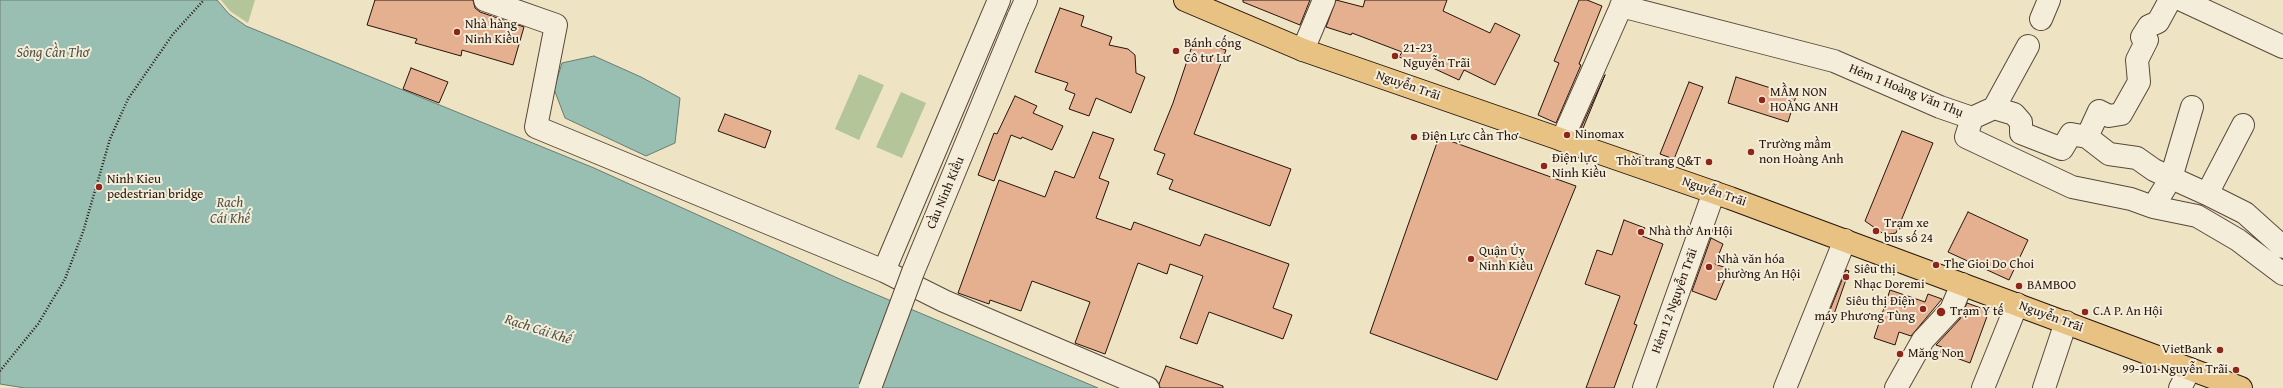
<!DOCTYPE html>
<html>
<head>
<meta charset="utf-8">
<style>
	body { margin:0 }
	canvas { display:block; background:#eee4c4 }
</style>
</head>
<body>
<canvas width="2283" height="388"></canvas>
<script>
const context = document.querySelector('canvas').getContext('2d');
context.lineJoin = 'round';
function fill(path, color) { context.fillStyle = color; context.fill(path, 'evenodd'); }
const toPath = rows => new Path2D(rows.map(r => 'M' + r).join(''));
function trace(path, color, width, dash) { context.strokeStyle = color; context.lineWidth = width; context.lineCap = dash ? 'butt' : 'round'; context.setLineDash(dash || []); context.stroke(path); }
function write(font, color, halo, rows, align = 'center') {
  context.font = font + ' "Gentium Book Plus",serif'; context.lineWidth = 4; context.setLineDash([]); context.textBaseline = 'middle'; context.strokeStyle = halo; context.fillStyle = color; for (const [text, x, y, turn = 0] of rows) {
    context.save(); context.translate(x, y); context.rotate((+turn || 0) * Math.PI / 180); context.textAlign = isNaN(turn) ? turn : align; if (halo) context.strokeText(text, 0, 0); context.fillText(text, 0, 0); context.restore();
  }
}
fill(toPath([
	[221,0,255,0,248,23,230,11],
	[859,74,884,85,859,140,835,129],
	[901,92,926,103,902,158,876,147]
]), '#b3c599');
const water = toPath([
	[0,0,217,0,229,14,246,26,594,168,844,281,1098,388,25,388,0,384,0,0],
	[594,56,641,77,680,98,675,143,646,156,565,118,554,89,562,63,594,56]
]);
fill(water, '#99bfb3');
trace(water, '#6b7b70', 1);
const building = toPath([
	[375,0,473,0,475,8,480,12,524,27,513,65,462,50,461,56,415,43,417,39,367,25,375,0],
	[1243,0,1310,0,1300,25,1243,2,1243,0],
	[1336,0,1363,7,1365,0,1447,0,1443,11,1490,33,1495,23,1520,35,1495,85,1464,70,1459,80,1422,63,1421,66,1399,57,1402,52,1352,33,1351,35,1326,27,1336,0],
	[1579,0,1587,0,1602,6,1579,64,1581,65,1556,123,1538,115,1559,63,1554,61,1579,0],
	[1060,8,1084,16,1081,26,1112,37,1109,45,1128,49,1135,55,1136,73,1145,77,1131,113,1096,98,1089,116,1069,109,1075,94,1065,90,1068,83,1035,72,1060,8],
	[1194,40,1226,50,1194,134,1291,169,1270,226,1169,189,1173,180,1157,174,1165,154,1154,150,1173,103,1194,40],
	[411,68,448,82,439,103,403,89,411,68],
	[1605,75,1581,133,1579,132,1605,75],
	[1736,77,1796,96,1788,122,1728,103,1736,77],
	[1689,82,1703,87,1674,159,1660,154,1689,82],
	[1015,96,1037,106,1033,113,1063,126,1052,150,1022,137,1021,139,1011,135,994,181,978,175,994,133,997,134,1015,96],
	[725,114,771,131,765,148,718,131,725,114],
	[1902,131,1933,143,1896,233,1885,235,1865,221,1902,131],
	[1093,132,1114,139,1099,178,1109,182,1096,218,1131,230,1134,222,1200,246,1205,234,1289,264,1273,308,1292,315,1283,339,1209,312,1197,344,1180,338,1203,276,1170,264,1167,274,1138,263,1105,354,1075,343,1090,302,1032,281,1021,311,990,300,989,304,958,293,999,180,1045,197,1055,171,1074,178,1093,132],
	[1439,137,1576,186,1497,380,1370,333,1439,137],
	[1968,212,2028,240,2009,280,1948,252,1968,212],
	[1624,220,1645,228,1642,236,1663,244,1634,324,1637,325,1614,388,1586,388,1620,296,1585,284,1597,250,1612,255,1624,220],
	[1711,238,1723,244,1715,264,1729,269,1716,300,1692,291,1711,238],
	[1846,270,1849,271,1833,317,1828,315,1846,270],
	[1890,290,1925,302,1928,294,1942,299,1911,336,1899,332,1895,345,1874,338,1890,290],
	[1967,303,1989,311,1970,363,1940,352,1942,347,1936,345,1960,319,1967,303],
	[1166,366,1223,386,1223,388,1160,388,1159,384,1166,366]
]);
fill(building, '#e4b090');
trace(building, '#27140b', 1);
const minor = toPath([
	[485,0,556,25,536,127,884,271,944,301,1148,388],
	[2182,0,2283,47],
	[1621,6,1834,61,1940,107,1972,118,1966,137,2072,187,2131,199,2153,207,2197,216,2238,240,2283,274],
	[1018,18,1026,0],
	[2041,19,2049,0],
	[1303,50,1324,0],
	[1994,108,2028,46],
	[1972,118,1994,108,2014,114,2021,122,2021,133,2062,149,2071,134,2087,137,2109,154,2137,158,2154,170,2207,194,2245,213,2283,247],
	[2087,137,2099,111,2109,116,2121,114,2139,82,2137,60,2147,40,2142,37,2149,26,2158,22,2170,0],
	[1562,140,1624,0],
	[2207,194,2243,125],
	[2153,207,2171,178,2192,107],
	[884,271,999,0],
	[1644,388,1714,192],
	[1785,388,1845,240],
	[1896,388,1923,340,1951,310,1962,284],
	[1983,388,2017,304],
	[2044,388,2066,322],
	[2180,388,2190,369]
]);
const major = toPath([
	[1185,0,1303,50,1730,198,2241,388]
]);
trace(minor, '#594839', 24);
trace(major, '#27140b', 24);
trace(toPath([
	[0,371,38,324,65,279,83,232,110,139,128,99,173,34,204,0]
]), '#27140b', 2.5, [1, 2]);
trace(minor, '#f4edd9', 22);
trace(major, '#e7c282', 22);
const minorBridge = toPath([
	[870,388,913,272,1018,18]
]);
trace(minorBridge, '#594839', 24, []);
trace(minorBridge, '#f4edd9', 22);
for (const [x, y, r, color] of [
	[457,32,4,"#8f2418"],
	[1176,51,4,"#8f2418"],
	[1395,56,4,"#8f2418"],
	[1762,100,4,"#8f2418"],
	[1567,135,4,"#8f2418"],
	[1414,137,4,"#8f2418"],
	[1751,152,4,"#8f2418"],
	[1709,162,4,"#8f2418"],
	[1544,166,4,"#8f2418"],
	[99,187,4,"#8f2418"],
	[1876,231,4,"#8f2418"],
	[1641,232,4,"#8f2418"],
	[1471,259,4,"#8f2418"],
	[1936,265,4,"#8f2418"],
	[1709,267,4,"#8f2418"],
	[1846,277,4,"#8f2418"],
	[2019,286,4,"#8f2418"],
	[1923,309,4,"#8f2418"],
	[1941,312,5,"#8f2418"],
	[2085,312,4,"#8f2418"],
	[2220,350,4,"#8f2418"],
	[1900,354,4,"#8f2418"],
	[2236,370,4,"#8f2418"]
]) { const dot = new Path2D(); dot.arc(x, y, r, 0, 2 * Math.PI); context.fillStyle = color; context.fill(dot); trace(dot, '#f4edd9', 1.5); }
write('13px', '#27140b', '#f4edd9', [
	["Nhà hàng",465,25],
	["Ninh Kiều",465,40],
	["Bánh cống",1184,44],
	["Cô tư Lư",1184,59],
	["21-23",1403,49],
	["Nguyễn Trãi",1403,64],
	["MẦM NON",1770,93],
	["HOÀNG ANH",1770,108],
	["Ninomax",1575,135],
	["Điện Lực Cần Thơ",1422,137],
	["Trường mầm",1759,145],
	["non Hoàng Anh",1759,160],
	["Điện lực",1552,159],
	["Ninh Kiều",1552,174],
	["Thời trang Q&T",1701,162,"right"],
	["Ninh Kieu",107,180],
	["pedestrian bridge",107,195],
	["Trạm xe",1884,224],
	["bus số 24",1884,239],
	["Nhà thờ An Hội",1649,232],
	["Quận Ủy",1479,252],
	["Ninh Kiều",1479,267],
	["Nhà văn hóa",1717,260],
	["phường An Hội",1717,275],
	["The Gioi Do Choi",1944,265],
	["Siêu thị",1854,270],
	["Nhạc Doremi",1854,285],
	["BAMBOO",2027,286],
	["Siêu thị Điện",1915,302,"right"],
	["máy Phương Tùng",1915,317,"right"],
	["Trạm Y tế",1950,312],
	["C.A P. An Hội",2093,312],
	["VietBank",2212,350,"right"],
	["Măng Non",1908,354],
	["99-101 Nguyễn Trãi",2228,370,"right"]
], 'left');
write('13px', '#27140b', '#f4edd9', [
	["Nguyễn Trãi",1408,86,19],
	["Hẻm 1 Hoàng Văn Thụ",1906,91,22],
	["Nguyễn Trãi",1714,192,19],
	["Cầu Ninh Kiều",946,193,-67],
	["Hẻm 12 Nguyễn Trãi",1675,301,-70],
	["Nguyễn Trãi",2051,317,20]
]);
write('italic 14px', '#4f5046', '#f4edd9', [
	["Sông Cần Thơ",53,53],
	["Rạch",230,203],
	["Cái Khế",230,219],
	["Rạch Cái Khế",538,330,18]
]);
</script>
</body>
</html>
